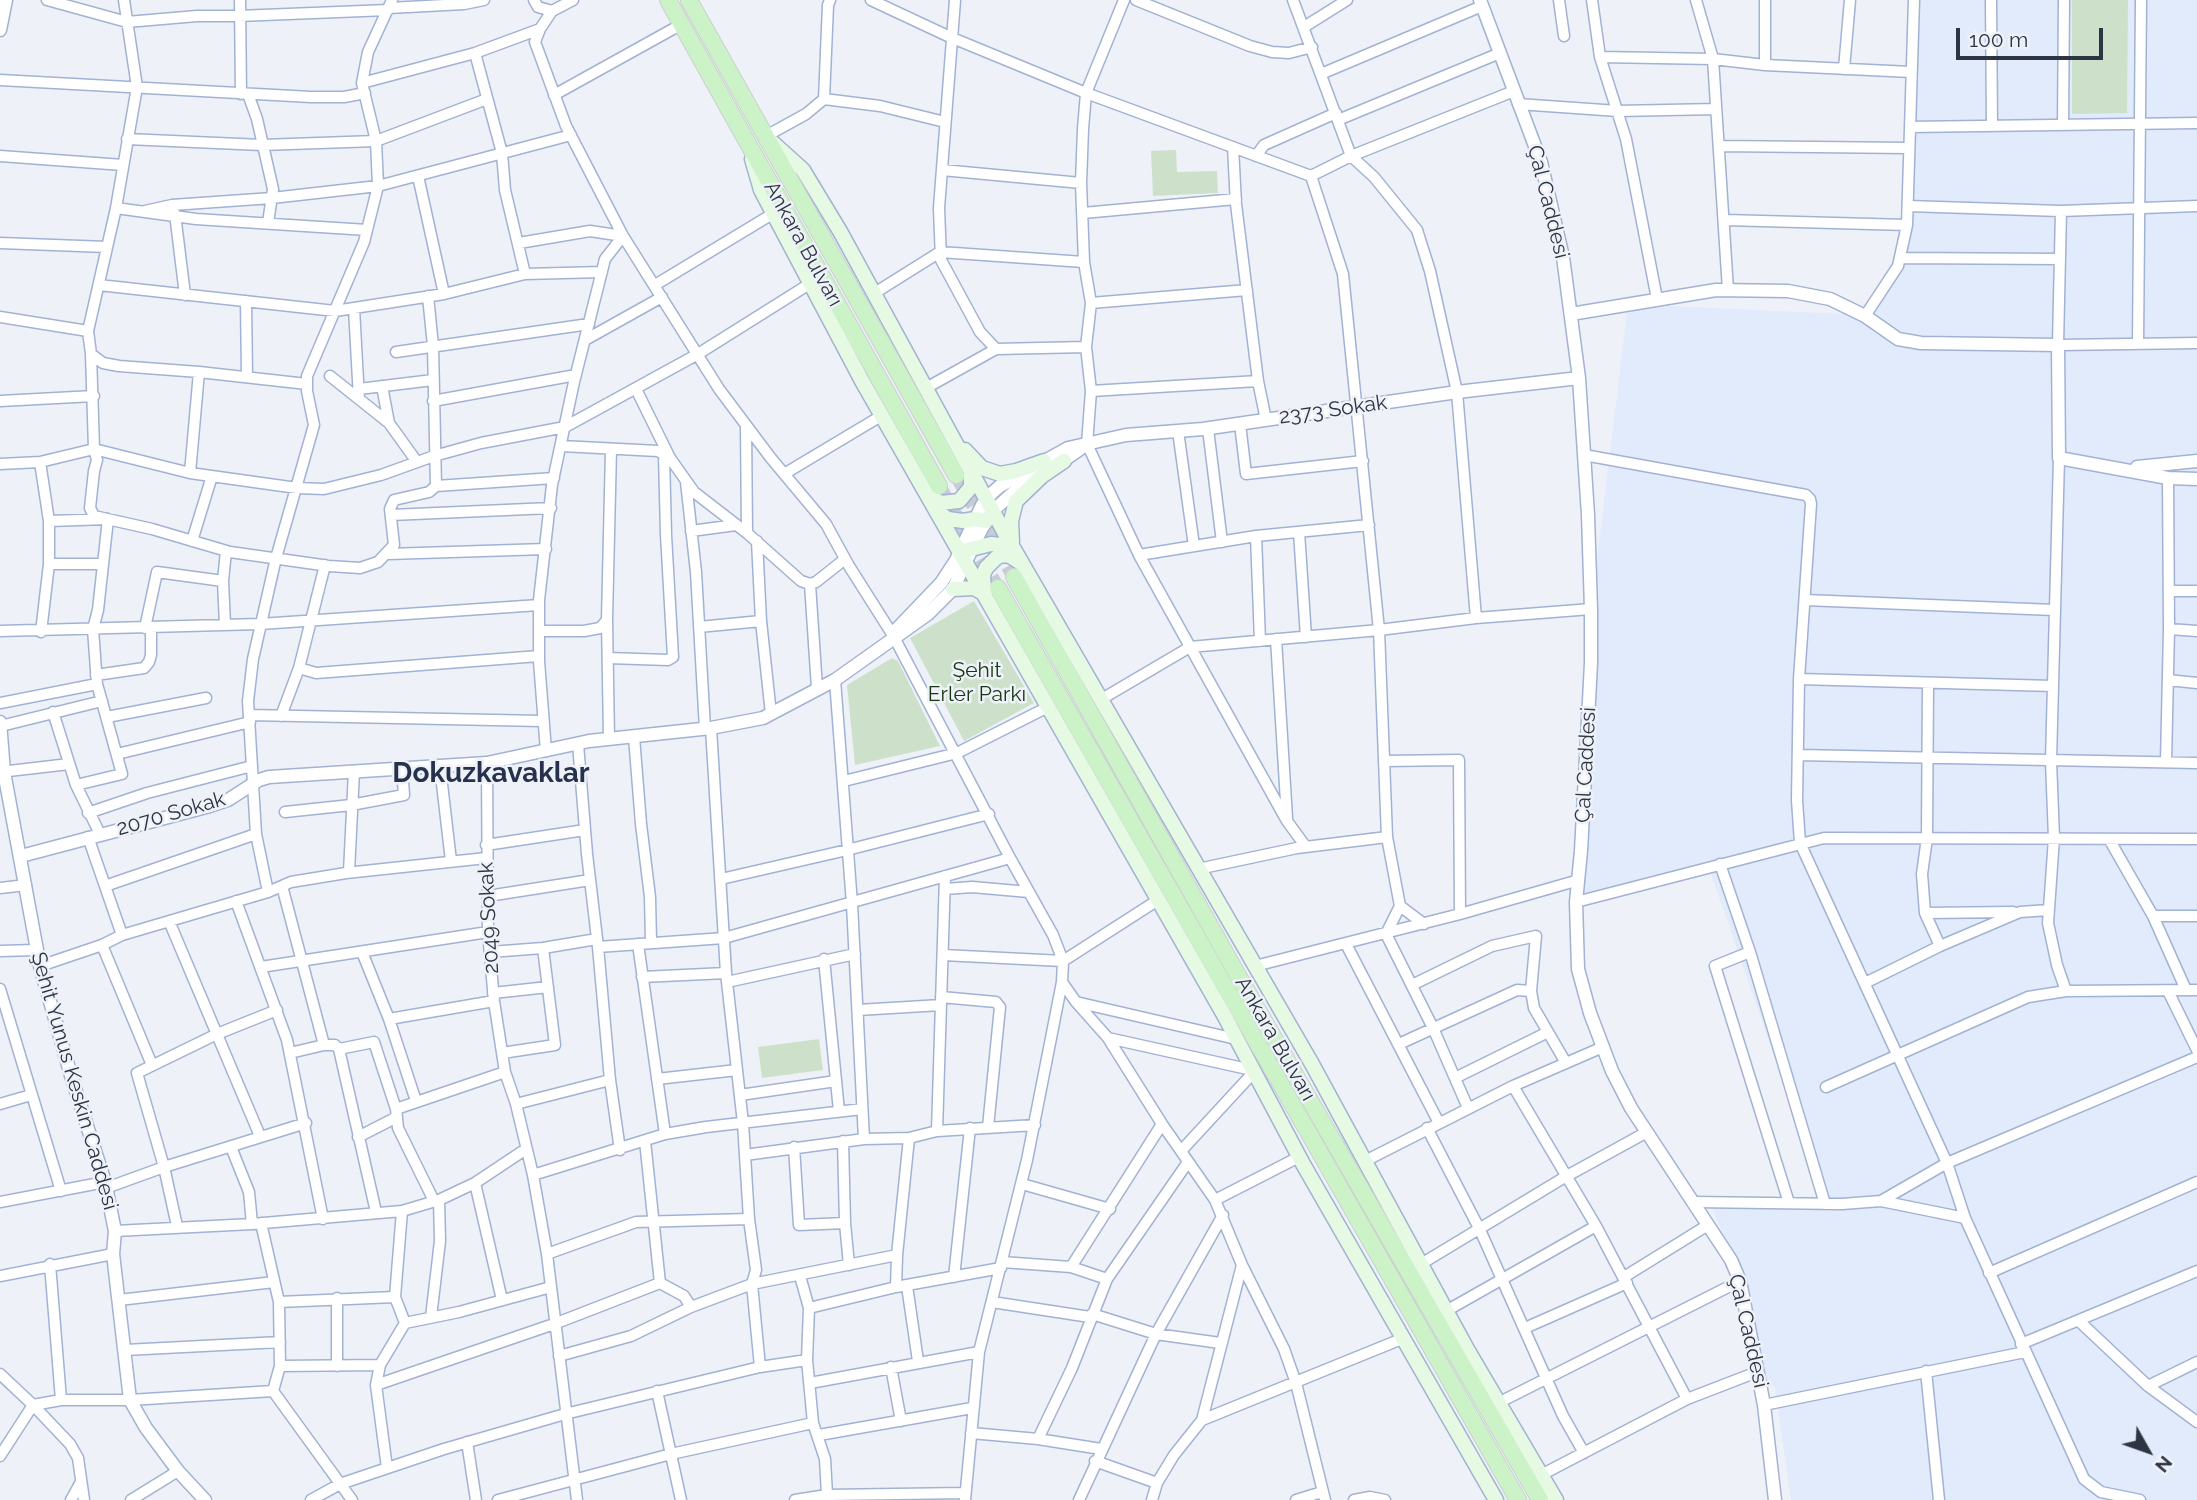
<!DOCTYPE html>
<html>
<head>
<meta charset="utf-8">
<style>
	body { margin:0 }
	#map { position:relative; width:2197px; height:1500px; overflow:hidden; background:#eef2f8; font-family:Raleway,sans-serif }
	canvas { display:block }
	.north { position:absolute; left:2113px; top:1416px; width:70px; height:70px; -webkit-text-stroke:5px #eef2f8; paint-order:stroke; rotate:130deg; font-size:19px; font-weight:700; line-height:28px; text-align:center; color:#2e3542 }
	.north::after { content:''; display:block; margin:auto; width:24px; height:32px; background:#2e3542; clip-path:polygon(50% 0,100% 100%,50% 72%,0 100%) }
	.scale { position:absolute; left:1956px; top:28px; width:147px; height:32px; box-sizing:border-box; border:4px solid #2e3542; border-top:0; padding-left:9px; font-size:21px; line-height:24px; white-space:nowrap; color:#2e3542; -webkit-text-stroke:5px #eef2f8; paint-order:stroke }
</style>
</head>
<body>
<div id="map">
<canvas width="2197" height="1500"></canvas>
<div class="north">N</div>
<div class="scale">100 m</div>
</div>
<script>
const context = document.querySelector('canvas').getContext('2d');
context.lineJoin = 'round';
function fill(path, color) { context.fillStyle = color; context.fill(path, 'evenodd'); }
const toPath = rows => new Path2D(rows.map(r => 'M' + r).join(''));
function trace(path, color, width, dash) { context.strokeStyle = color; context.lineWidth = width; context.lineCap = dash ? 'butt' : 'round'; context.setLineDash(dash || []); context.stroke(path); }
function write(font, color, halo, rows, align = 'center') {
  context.font = font + ' Raleway,sans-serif'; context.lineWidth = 5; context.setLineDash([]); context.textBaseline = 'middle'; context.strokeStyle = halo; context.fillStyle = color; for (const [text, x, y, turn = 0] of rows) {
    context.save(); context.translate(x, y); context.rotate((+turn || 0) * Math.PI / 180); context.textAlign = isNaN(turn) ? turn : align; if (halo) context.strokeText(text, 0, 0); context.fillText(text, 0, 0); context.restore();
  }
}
fill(toPath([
	[1914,0,2197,0,2197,1500,1791,1500,1775,1388,1757,1372,1740,1281,1710,1202,1825,1203,1709,868,1576,902,1591,609,1628,304,1865,315,1906,233]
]), '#e2ebfb');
fill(toPath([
	[2072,0,2128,0,2127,113,2072,114],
	[1176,150,1177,172,1217,171,1218,193,1153,196,1151,151],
	[974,601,1034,703,964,741,910,638],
	[892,658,898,661,940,746,855,765,847,685],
	[819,1039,823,1070,762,1078,758,1047]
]), '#cde1ca');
trace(toPath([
	[956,475,1014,577],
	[939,486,998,588]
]), '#c8ccd4', 14, [14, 7]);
const minor = toPath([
	[47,0,127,22,197,16,238,16,388,10],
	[124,0,137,87,116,208,88,331,91,354,103,363,119,366,199,372,307,384],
	[240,0,241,94],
	[534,0,538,7,552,11,573,0],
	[871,0,950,37,1086,93,1311,176,1351,156,1514,91],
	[955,0,939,208,941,260,980,332,996,349,1086,347],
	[1124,0,1086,93,1083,129,1081,183,1084,262,1091,303,1086,347,1091,391,1087,444,1139,555,1287,821,1306,847],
	[1136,0,1250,46,1272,52,1289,53,1312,47],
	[1293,0,1351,156,1374,177,1417,230,1430,271,1457,392,1476,618],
	[1559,0,1564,36],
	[1592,0,1600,57,1626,139,1657,299],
	[1696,0,1713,59,1728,290],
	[1991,0,1992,126],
	[389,8,464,4,484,0],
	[1304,27,1347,0],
	[475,53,502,153,505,190,525,274],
	[1600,57,1713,59,1765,65,1911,72],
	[1765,65,1765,0],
	[1844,69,1850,0],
	[1321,74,1482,6],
	[0,80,311,97,344,97,365,93],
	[362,83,475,53,540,29],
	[248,94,257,119,273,189,268,223],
	[554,95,682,24],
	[824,99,880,106,945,122],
	[1518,104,1618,111,1716,109],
	[1338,120,1500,53],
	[2063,125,2064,0],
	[1910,127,2197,123],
	[766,136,806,114,824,99,828,5,830,0],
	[127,139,262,145,376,141,487,99],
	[1719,146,1909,148],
	[1233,147,1236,204,1258,381,1266,420],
	[0,156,123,165],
	[1256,156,1264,145,1336,113],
	[942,170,1081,183],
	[418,176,444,294],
	[1311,176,1343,274,1379,630,1387,837,1400,906,1424,924],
	[1908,206,2061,211,2197,206],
	[116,208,196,219,367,230],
	[145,211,172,205,272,198,378,186,571,135],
	[2061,211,2058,345,2197,343],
	[1083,213,1236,199],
	[175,214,185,295],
	[1725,220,1907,225],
	[0,243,107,247],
	[519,243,590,231,623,236,719,389,770,457,826,524,849,566,894,637],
	[1900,258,2060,259],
	[99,285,335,311,444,294,525,274,602,272],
	[655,285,774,213],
	[873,294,940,252,1084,262],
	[246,301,247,377],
	[1091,303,1247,290],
	[354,308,359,399],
	[1865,316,1898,266,1907,225,1914,0],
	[0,317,88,331],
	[585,340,662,297],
	[2138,344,2141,0],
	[396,352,589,324],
	[91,354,94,449,190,473,297,488,324,489,381,475,434,456,481,443,565,427,698,354,811,283],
	[330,376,389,423,417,462],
	[382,386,389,423],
	[926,388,996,349],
	[359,389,433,380],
	[636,389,670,458],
	[1091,391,1258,381],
	[0,401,94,396],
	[433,401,576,375],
	[1240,424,1246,474,1363,461],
	[746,425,747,533],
	[1208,429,1222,542],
	[1178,431,1194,546],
	[561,446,658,451,670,458,694,492,747,533,801,581,810,584,816,582,845,559],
	[1584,455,1806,495,1810,499,1811,504,1799,679,1797,800,1800,843,1947,1163,1965,1218,2084,1479,2101,1492,2140,1500],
	[2059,458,2051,761,2054,838,2048,923,2057,965,2066,991],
	[40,462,49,521,49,564,41,632],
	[0,464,40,462,94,449,97,460,94,471,90,508,94,516,152,529,230,552,329,566,360,568,378,562,394,545,390,509,394,500,429,492,436,486,433,346,428,296],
	[190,473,199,372],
	[784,474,881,416],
	[686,482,696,572,705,729],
	[436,486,554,478],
	[391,515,551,508],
	[49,521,108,519,98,610,93,629,97,684,122,774,76,785],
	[691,531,736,525],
	[1299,532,1306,637],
	[1256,536,1260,641],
	[192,541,212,476],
	[757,541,761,621,771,714],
	[388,554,546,549],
	[1139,555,1256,536,1369,525],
	[49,564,103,564],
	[810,584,817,688],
	[2169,591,2197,591],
	[1805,600,2054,610],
	[607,620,609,739],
	[225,625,223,581,226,551],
	[699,627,761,621],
	[145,628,157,572,223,581],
	[2169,629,2197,631],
	[0,631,260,624,539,605],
	[540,631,584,631,600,628,607,620,611,449],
	[895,639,1010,858,1053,935,1063,961,1062,982,1076,1002,1108,1038,1162,1124,1215,1200,1242,1265,1284,1349,1296,1383,1325,1500],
	[1276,639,1287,818],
	[608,658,668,660,673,657,666,535,664,455],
	[299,668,316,673,539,656],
	[96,675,144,668,149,662,151,655,151,627],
	[1799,679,2053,686],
	[835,680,852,904,864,1139],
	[2168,680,2197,683],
	[1928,683,1927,838,1922,874,1925,913,1940,946],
	[1100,700,1190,647,1379,630,1476,618,1591,609],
	[0,703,97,684],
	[53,712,76,785,100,834],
	[249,715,542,721],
	[281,716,299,668,325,565],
	[107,717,206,698],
	[1,726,102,701],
	[711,728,726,973,743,1123,749,1219,756,1270,752,1284,760,1367],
	[634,737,641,824,650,897,651,942],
	[578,744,587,854,598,947,724,938,1010,858],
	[546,751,539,661,539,600,552,485,574,382,605,259,623,236,566,126,535,42,540,29,552,11],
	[117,754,250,722],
	[1798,755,2197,763],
	[1384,761,1459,760,1460,914],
	[2166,762,2169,629,2168,478],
	[487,763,488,932,494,1001,505,1072,516,1104,533,1175,547,1254,577,1500],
	[440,767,451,861],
	[0,772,69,764],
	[844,781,957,753,1048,707],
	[285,812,351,805,404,795,402,769],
	[88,813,147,793,252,766],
	[88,837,122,935],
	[2109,839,2153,916,2186,990],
	[486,845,585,830],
	[1720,864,1750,952,1715,966,1789,1203],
	[1198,869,1297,848,1387,837],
	[349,872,354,771],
	[721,879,847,850,989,814],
	[105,886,256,834],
	[282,886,324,1045],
	[0,888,26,885],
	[945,889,972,887,1029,892],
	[268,892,256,834,248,701,253,659,276,558,314,425,307,391,307,376,364,242,378,186,376,141,362,83,368,52,392,0],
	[488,896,590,880],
	[236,901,287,1040,323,1219],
	[1576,902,1824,838,2197,839],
	[1400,906,1386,934,1433,1028,1468,1108],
	[1925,913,2013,912],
	[2153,916,2197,916],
	[169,921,260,1136],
	[638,944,665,1134],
	[1346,944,1439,1123],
	[102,945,152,1065],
	[598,947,610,1080,620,1150],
	[0,951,36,950],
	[362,952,389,1019,416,1101],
	[490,952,543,948,597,939],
	[1750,952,1825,1204],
	[943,955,1063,961,1158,900],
	[824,959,839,1111],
	[40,966,102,945,122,935,268,892,291,882,346,873,486,858],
	[1255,966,1460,914,1579,880],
	[261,967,488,932],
	[642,977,726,973],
	[727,982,855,954],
	[1865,983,1940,946,2020,912,2049,910],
	[1412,985,1492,946,1536,936,1531,991,1534,1008,1566,1063],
	[0,989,61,1191],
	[2168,991,2197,1050],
	[493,993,548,987],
	[941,997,996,1002,1000,1007,988,1127],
	[1076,1002,1236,1039],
	[858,1010,941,1005],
	[389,1019,494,1001],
	[1108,1038,1252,1070],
	[1399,1044,1517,990,1531,991],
	[339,1049,374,1042,396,1109,398,1128,434,1201],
	[290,1053,324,1045,335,1045,339,1049,376,1212],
	[502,1053,555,1045,543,948],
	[1455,1078,1548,1032],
	[657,1079,737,1070],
	[1513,1086,1596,1226,1687,1399],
	[1826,1087,2028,997,2066,991,2197,990],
	[740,1095,836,1081],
	[0,1104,31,1095],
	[516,1104,610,1080],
	[396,1109,505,1072],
	[1427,1128,1480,1230,1563,1416,1584,1453],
	[937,1131,945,876],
	[358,1137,397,1117],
	[645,1141,660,1283],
	[843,1141,845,1223,849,1265],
	[231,1147,249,1192,252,1224],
	[794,1147,799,1225,845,1223],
	[1181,1151,1253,1073],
	[745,1155,864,1139,909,1138,937,1131,1035,1125],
	[1365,1161,1513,1086,1603,1047],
	[533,1175,665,1134,706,1127,862,1109],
	[475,1183,502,1300],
	[1022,1184,1110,1209],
	[106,1188,164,1167,306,1123],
	[1215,1200,1299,1157],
	[1881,1201,1965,1218],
	[0,1202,105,1182],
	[1693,1202,1842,1204,1881,1201,1947,1163,2197,1057],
	[402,1211,395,1297,405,1323],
	[261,1223,279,1302,280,1366,273,1391],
	[177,1226,164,1167,137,1073,217,1034,277,1010],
	[115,1231,252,1224,402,1211,439,1200,475,1183,526,1149],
	[547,1254,636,1222,749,1219],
	[1002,1262,1071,1267,1107,1279],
	[50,1264,61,1400],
	[1421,1264,1565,1177,1647,1132],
	[1071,1267,1162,1124],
	[1989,1273,2197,1182],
	[0,1276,113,1254],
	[800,1276,809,1308,807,1360,813,1423,825,1459,827,1495],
	[954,1277,970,1128],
	[1624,1277,1708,1225],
	[907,1286,918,1361],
	[896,1287,897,1255,909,1138],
	[337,1298,337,1366],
	[119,1300,274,1282],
	[279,1302,395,1297],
	[992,1302,1090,1317],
	[809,1308,896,1287,1001,1268],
	[1446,1311,1596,1226],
	[1092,1314,1156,1334,1220,1343],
	[431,1317,440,1241,439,1200],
	[2079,1321,2148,1386,2197,1422],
	[1525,1328,1627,1283],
	[2021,1344,2197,1271],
	[125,1350,280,1342],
	[559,1356,631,1336,691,1307,752,1284,897,1255],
	[280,1366,380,1365],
	[891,1367,901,1421],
	[1926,1371,1939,1500],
	[0,1374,33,1405,61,1400,130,1400,273,1391],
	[810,1383,979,1352],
	[376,1385,554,1324,660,1283,684,1296,691,1307],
	[2148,1386,2197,1362],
	[273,1391,352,1500],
	[657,1391,681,1500],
	[1498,1403,1740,1281],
	[1764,1405,2025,1352],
	[1202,1420,1404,1338],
	[971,1433,1038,1439,1101,1449],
	[819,1435,972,1408],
	[1038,1439,1072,1368,1107,1279,1188,1162],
	[467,1442,476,1500],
	[0,1456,33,1405,70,1444,78,1458,84,1500],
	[1095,1461,1157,1483],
	[387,1468,376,1385,380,1365,405,1323,459,1312,551,1287],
	[1541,1475,1687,1399,1757,1372],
	[71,1500,81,1482],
	[131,1500,178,1471],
	[311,1500,340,1484,444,1449,565,1414,760,1367,807,1360],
	[498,1500,671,1454,813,1423],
	[795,1500,827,1495,965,1493],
	[965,1500,979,1352,1027,1160,1062,982],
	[1079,1500,1156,1334,1223,1215],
	[1152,1500,1157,1483,1174,1455,1202,1420,1242,1265],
	[1296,1500,1322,1492],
	[1354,1500,1370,1497,1385,1500]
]);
const tertiary = toPath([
	[1480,0,1541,162,1563,257,1579,378,1588,515,1591,609,1591,663,1581,851,1576,902,1578,969,1590,1013,1612,1071,1631,1108,1731,1260,1740,1281,1764,1405,1775,1500],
	[0,30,6,0],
	[1571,314,1716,290,1788,291,1830,299,1865,316,1898,339,1921,343,2058,345,2059,458,2168,478,2197,479],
	[1057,465,1087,444],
	[2137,467,2197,461],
	[897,629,941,583,956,560,982,505,992,493,1000,486,1068,448,1126,435,1203,429,1457,392,1579,378],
	[0,722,4,772,40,966,72,1079,105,1182,115,1231,113,1254,130,1400,146,1428,178,1471,205,1500],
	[21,856,210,806,228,800,259,780,269,777,487,763,589,741,711,728,763,718,835,680,928,614,953,589,982,528,996,508,1014,492,1032,479]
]);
const secondary = toPath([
	[772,142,803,170,841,233,1008,539,1312,1064,1467,1349,1556,1500],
	[752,159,761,190,862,381,1224,1015,1303,1164,1496,1500],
	[965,450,982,468,1000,474,1016,471,1044,461],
	[927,495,941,503,959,501,971,487,971,472],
	[936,511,948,519,963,521,975,519,986,521],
	[1012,542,1011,521,1016,501,1042,476,1064,461],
	[959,552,991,544,1001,545,1015,552],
	[953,589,974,588,985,594],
	[984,591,983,575,986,568,996,558,1002,555,1010,556,1021,563]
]);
const primary = toPath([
	[668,0,939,486],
	[689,0,956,475],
	[1014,577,1240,979,1540,1500],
	[998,588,1518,1500]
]);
trace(minor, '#a2b2d2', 13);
trace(tertiary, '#a2b2d2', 15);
trace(secondary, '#a2b2d2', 17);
trace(primary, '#cdcfd2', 18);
trace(minor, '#fff', 10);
trace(tertiary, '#fff', 12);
trace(secondary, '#e5f9e3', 14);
trace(primary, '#cbf3c7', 16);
write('21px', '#2e3542', '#eef2f8', [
	["Çal Caddesi",1548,202,76],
	["Ankara Bulvarı",803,244,61],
	["2373 Sokak",1333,410,-8],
	["Çal Caddesi",1586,765,-87],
	["2070 Sokak",171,814,-16],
	["2049 Sokak",489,918,-93],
	["Ankara Bulvarı",1275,1039,60],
	["Şehit Yunus Keskin Caddesi",74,1081,74],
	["Çal Caddesi",1748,1331,77]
]);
write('21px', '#153711', '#eef2f8', [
	["Şehit",977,671],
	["Erler Parkı",977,695]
]);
write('bold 28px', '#26324c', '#eef2f8', [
	["Dokuzkavaklar",491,774]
]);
</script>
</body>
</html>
